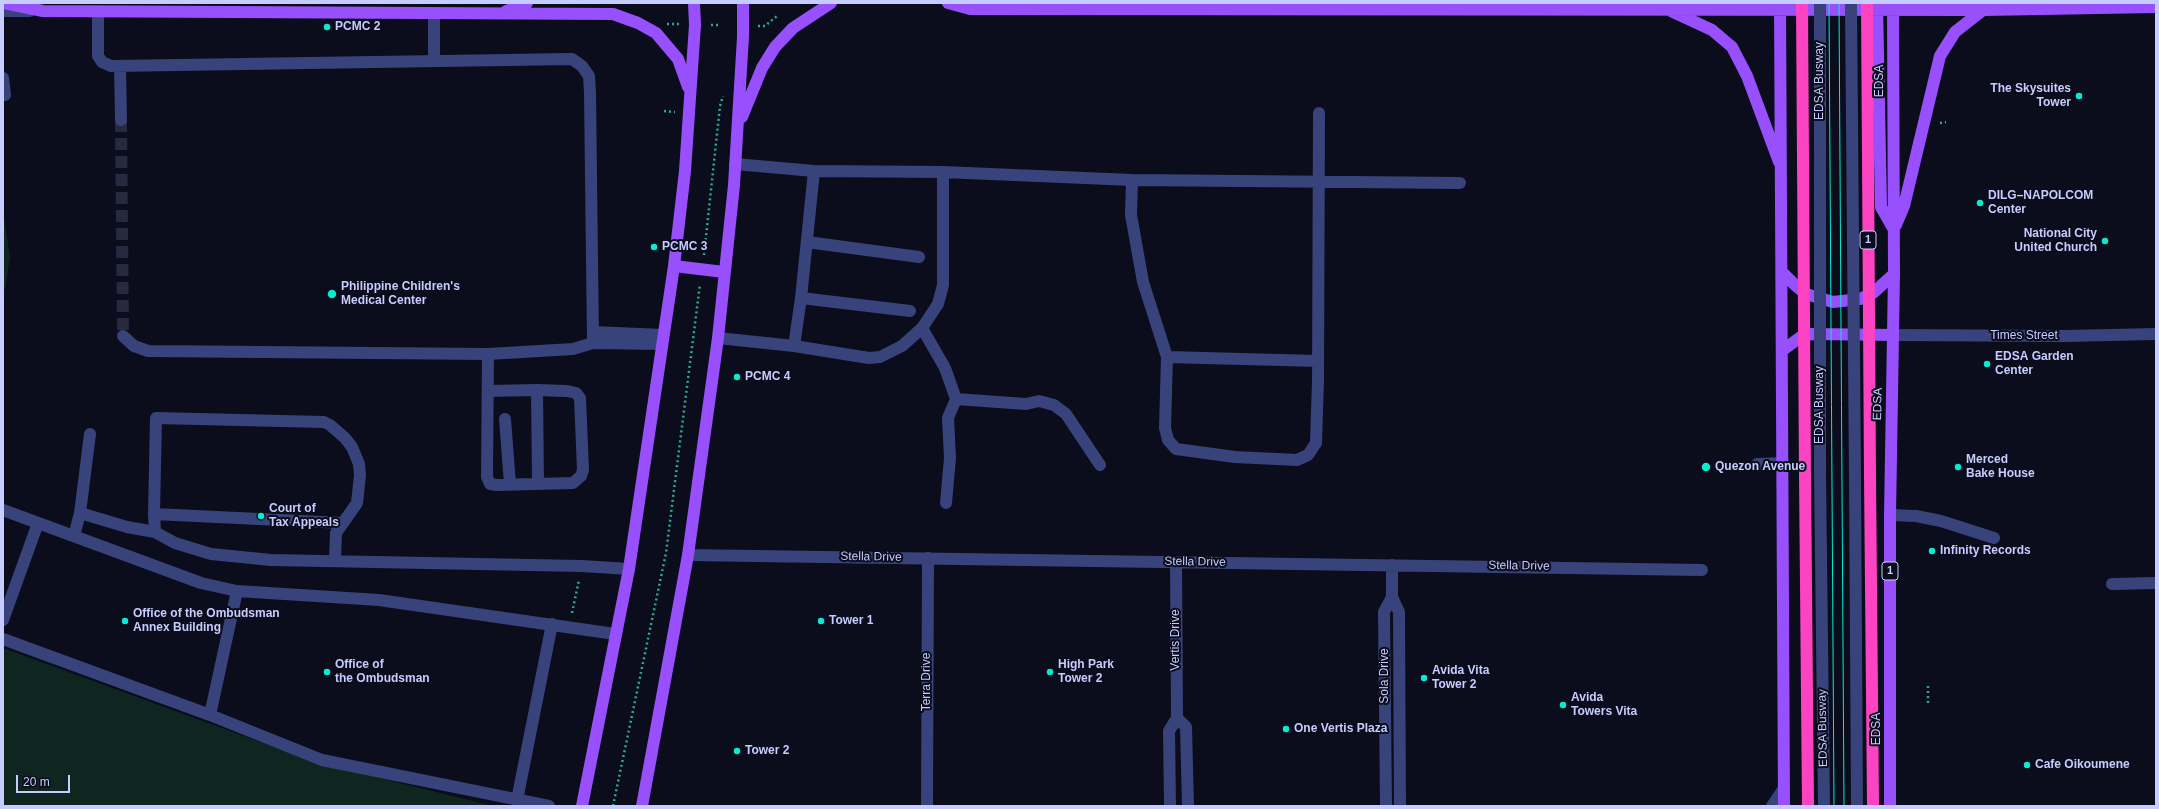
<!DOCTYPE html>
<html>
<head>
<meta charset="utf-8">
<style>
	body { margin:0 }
	#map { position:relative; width:2159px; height:809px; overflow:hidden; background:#0b0c1c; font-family:Helvetica,sans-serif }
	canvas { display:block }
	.frame { position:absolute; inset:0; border:4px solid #c7ccfe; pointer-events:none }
	.scale { position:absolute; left:16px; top:775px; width:54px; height:18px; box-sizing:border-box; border:2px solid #c7ccfe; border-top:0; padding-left:5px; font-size:12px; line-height:14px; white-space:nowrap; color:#c7ccfe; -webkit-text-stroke:3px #0b0c1c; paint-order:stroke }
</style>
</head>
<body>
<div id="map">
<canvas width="2159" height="809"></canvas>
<div class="frame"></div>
<div class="scale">20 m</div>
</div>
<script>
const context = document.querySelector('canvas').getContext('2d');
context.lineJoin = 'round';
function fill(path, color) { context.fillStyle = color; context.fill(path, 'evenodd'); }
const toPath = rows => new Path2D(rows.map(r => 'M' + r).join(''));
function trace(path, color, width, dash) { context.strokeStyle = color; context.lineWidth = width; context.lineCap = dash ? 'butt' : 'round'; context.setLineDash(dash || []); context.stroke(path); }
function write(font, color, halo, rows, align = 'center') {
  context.font = font + ' Helvetica,sans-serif'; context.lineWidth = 4; context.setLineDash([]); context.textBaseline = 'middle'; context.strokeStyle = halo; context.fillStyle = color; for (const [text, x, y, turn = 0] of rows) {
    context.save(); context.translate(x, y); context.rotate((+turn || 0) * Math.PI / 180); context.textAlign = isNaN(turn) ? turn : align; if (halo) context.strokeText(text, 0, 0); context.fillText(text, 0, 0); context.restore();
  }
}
fill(toPath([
	[3,211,10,257,5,290,3,286],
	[3,648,315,762,493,806,3,806]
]), '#0f2520');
trace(toPath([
	[121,120,123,336]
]), '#27293e', 12, [12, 6]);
trace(toPath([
	[667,24,679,24],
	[711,25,720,25],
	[758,26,765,26,777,16],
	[664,111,675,112],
	[1940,123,1946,122],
	[704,255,720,106,723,96],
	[572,613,579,580],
	[1928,703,1928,685],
	[613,806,666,553,700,284]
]), '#2eab89', 2.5, [2, 3]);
trace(toPath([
	[3,11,30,11],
	[98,12,98,56,102,62,111,66,572,59,582,66,589,76,590,92,593,343],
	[434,13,434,61],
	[120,66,121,120],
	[3,78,5,95],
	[735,164,814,171,943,172,1132,180,1460,183],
	[1132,180,1131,215,1143,282,1167,357,1165,428,1168,440,1176,449,1235,457,1297,460,1308,455,1316,443,1318,381,1319,113],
	[807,242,919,257],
	[801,298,910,311],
	[922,328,945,368,956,399,948,418,950,458,946,503],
	[593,332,663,335],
	[1893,335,2064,336,2156,334],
	[123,336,134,346,148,351,488,354,573,349,593,343,662,344],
	[718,338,794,346,869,358,880,357,902,346,922,328,938,304,943,285,943,172],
	[794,346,801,298,814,171],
	[488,354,487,477,490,484,497,485,573,483,581,476,583,470,580,398,576,393,567,391,537,390],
	[1167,357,1318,361],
	[488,391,537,390,538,483],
	[956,399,1026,404,1039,401,1054,405,1066,414,1100,465],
	[505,419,510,484],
	[1757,464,1783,463],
	[1820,474,1824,806],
	[1855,476,1857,806],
	[3,510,201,583,237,591,379,600,615,634],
	[80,513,127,527,155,532],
	[154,514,343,523],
	[1890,515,1916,516,1941,521,1994,538],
	[74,536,80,513,90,434],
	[688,555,1702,570],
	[335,560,336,533,357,503,360,475,359,464,352,447,345,438,330,425,324,422,156,418,154,514,155,532,175,543,211,554,271,560,582,566,629,569],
	[1392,565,1392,597,1399,612,1400,806],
	[2112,584,2156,583],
	[3,620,38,523],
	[3,639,210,715,322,760,549,806],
	[210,715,237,591],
	[1177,718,1186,727,1188,806],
	[517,800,552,624],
	[927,806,928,558],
	[1170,806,1169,731,1177,718,1176,562],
	[1386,806,1384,612,1392,597],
	[1772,806,1784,788]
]), '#37437a', 12);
trace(toPath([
	[4,3,43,11,613,14,638,23,656,33,678,59,688,87],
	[948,3,970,9,1983,10,2156,7],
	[1780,3,1784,806],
	[1877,3,1881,207,1893,228],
	[506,11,527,3],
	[1671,11,1712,30,1732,47,1747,76,1779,162],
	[742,117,762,68,775,47,793,28,831,3],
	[1896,225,1904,206,1940,56,1955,32,1983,10],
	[674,266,724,272],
	[1783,273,1795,285,1806,294,1833,302,1860,299,1873,293,1894,274],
	[1783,350,1802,336,1812,334,1893,335],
	[582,806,629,569,674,266,685,171,695,25,694,3],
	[642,806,688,555,718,338,734,185,743,37,743,3],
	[1890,806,1890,515,1894,274,1893,3]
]), '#9750fc', 12);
trace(toPath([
	[1805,475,1808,806],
	[1870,476,1873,806]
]), '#fc44c3', 12);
trace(toPath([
	[1829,3,1834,806],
	[1839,3,1844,806]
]), '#04edd3', 1);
trace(toPath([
	[1851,3,1855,476],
	[1820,474,1820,3]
]), '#37437a', 12);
trace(toPath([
	[1802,3,1805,475],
	[1867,3,1870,476]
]), '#fc44c3', 12);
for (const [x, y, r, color] of [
	[327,27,4,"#04edd3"],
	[2079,96,4,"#04edd3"],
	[1980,203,4,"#04edd3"],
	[2105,241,4,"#04edd3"],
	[654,247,4,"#04edd3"],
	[332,294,5,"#04edd3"],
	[1987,364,4,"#04edd3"],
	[737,377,4,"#04edd3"],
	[1706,467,5,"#04edd3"],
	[1958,467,4,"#04edd3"],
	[261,516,4,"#04edd3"],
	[1932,551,4,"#04edd3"],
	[125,621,4,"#04edd3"],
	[821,621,4,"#04edd3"],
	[327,672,4,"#04edd3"],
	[1050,672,4,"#04edd3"],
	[1424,678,4,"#04edd3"],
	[1563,705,4,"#04edd3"],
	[1286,729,4,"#04edd3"],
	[737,751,4,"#04edd3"],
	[2027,765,4,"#04edd3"]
]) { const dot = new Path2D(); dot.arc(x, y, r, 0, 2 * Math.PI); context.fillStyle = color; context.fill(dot); trace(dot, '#0b0c1c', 1.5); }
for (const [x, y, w] of [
	[1868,240,16],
	[1890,571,16]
]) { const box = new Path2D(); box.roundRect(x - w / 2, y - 9, w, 18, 3); context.fillStyle = '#0b0c1c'; context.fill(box); trace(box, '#c7ccfe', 1); }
write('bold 11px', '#c7ccfe', null, [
	["1",1868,240],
	["1",1890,571]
]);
write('bold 12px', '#c7ccfe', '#0b0c1c', [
	["PCMC 2",335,27],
	["The Skysuites",2071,89,"right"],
	["Tower",2071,103,"right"],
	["DILG–NAPOLCOM",1988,196],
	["Center",1988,210],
	["National City",2097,234,"right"],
	["United Church",2097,248,"right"],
	["PCMC 3",662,247],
	["Philippine Children's",341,287],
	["Medical Center",341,301],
	["EDSA Garden",1995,357],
	["Center",1995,371],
	["PCMC 4",745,377],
	["Merced",1966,460],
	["Bake House",1966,474],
	["Quezon Avenue",1715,467],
	["Court of",269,509],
	["Tax Appeals",269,523],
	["Infinity Records",1940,551],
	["Office of the Ombudsman",133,614],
	["Annex Building",133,628],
	["Tower 1",829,621],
	["Office of",335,665],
	["the Ombudsman",335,679],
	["High Park",1058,665],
	["Tower 2",1058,679],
	["Avida Vita",1432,671],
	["Tower 2",1432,685],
	["Avida",1571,698],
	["Towers Vita",1571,712],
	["One Vertis Plaza",1294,729],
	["Tower 2",745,751],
	["Cafe Oikoumene",2035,765]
], 'left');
write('12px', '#c7ccfe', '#0b0c1c', [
	["EDSA Busway",1820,81,-90],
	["EDSA",1880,81,-90],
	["Times Street",2024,336],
	["EDSA",1878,404,-89],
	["EDSA Busway",1820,405,-90],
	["Stella Drive",871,557,1],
	["Stella Drive",1195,562,1],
	["Stella Drive",1519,566,1],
	["Vertis Drive",1176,640,-90],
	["Sola Drive",1385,676,-90],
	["Terra Drive",927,682,-90],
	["EDSA Busway",1823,728,-91],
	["EDSA",1877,729,-90]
]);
</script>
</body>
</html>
